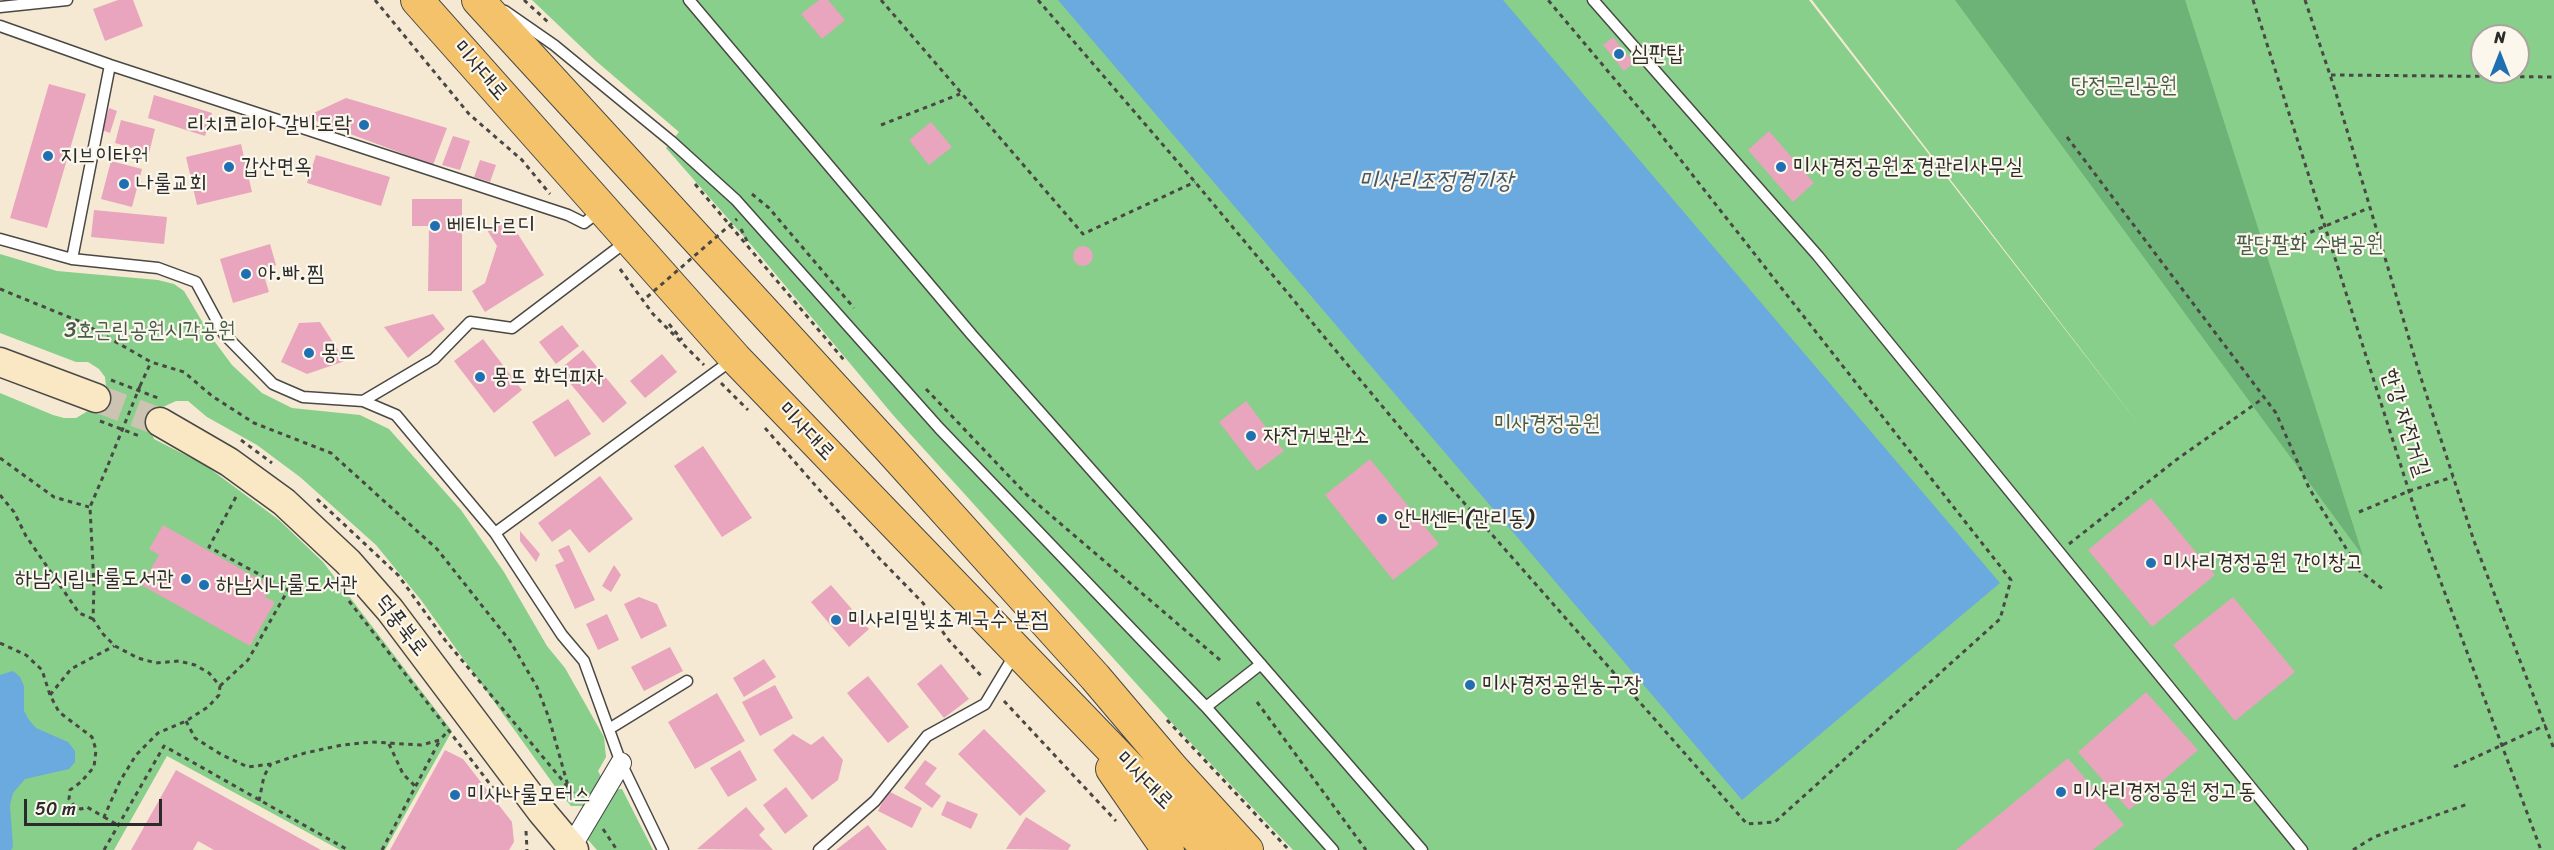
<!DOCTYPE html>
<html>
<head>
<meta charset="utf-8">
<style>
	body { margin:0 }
	#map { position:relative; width:2554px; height:850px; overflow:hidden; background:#f6e9d4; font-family:Sriracha,sans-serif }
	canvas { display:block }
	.north { position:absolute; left:2470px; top:24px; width:60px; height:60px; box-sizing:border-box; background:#fbf7ec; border:2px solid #a8a59f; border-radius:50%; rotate:0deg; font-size:16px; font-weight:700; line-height:24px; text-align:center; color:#2b2b2b }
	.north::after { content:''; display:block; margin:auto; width:21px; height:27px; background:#1f6fb2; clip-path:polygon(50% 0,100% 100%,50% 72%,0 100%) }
	.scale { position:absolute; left:24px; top:799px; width:138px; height:27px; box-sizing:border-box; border:3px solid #2b2b2b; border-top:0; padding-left:8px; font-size:18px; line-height:21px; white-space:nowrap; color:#2b2b2b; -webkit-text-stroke:4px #fbf7ec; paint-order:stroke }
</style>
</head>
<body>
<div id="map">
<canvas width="2554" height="850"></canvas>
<div class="north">N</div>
<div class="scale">50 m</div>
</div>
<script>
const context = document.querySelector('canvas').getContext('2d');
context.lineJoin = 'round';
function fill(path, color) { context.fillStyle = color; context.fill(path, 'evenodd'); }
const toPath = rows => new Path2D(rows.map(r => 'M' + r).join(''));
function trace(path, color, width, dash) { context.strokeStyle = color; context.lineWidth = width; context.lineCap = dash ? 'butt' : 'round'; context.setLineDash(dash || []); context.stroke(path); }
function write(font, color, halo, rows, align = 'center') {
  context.font = font + ' Sriracha,"Poor Story",sans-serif'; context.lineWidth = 4.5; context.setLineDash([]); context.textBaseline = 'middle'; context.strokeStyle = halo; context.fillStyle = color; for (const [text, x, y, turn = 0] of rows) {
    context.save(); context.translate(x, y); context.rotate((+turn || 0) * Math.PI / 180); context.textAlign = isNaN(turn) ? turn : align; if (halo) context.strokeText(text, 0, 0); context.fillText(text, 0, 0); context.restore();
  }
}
fill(toPath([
	[532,0,1809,0,2144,431,1812,0,2554,0,2554,850,1293,850,1171,722,893,415,753,247,666,148,679,132,596,61],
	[2482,36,2518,36,2518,72,2482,72],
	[0,254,57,271,158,280,174,284,184,291,212,338,232,365,262,393,292,408,360,415,389,429,461,510,504,572,547,646,565,668,604,737,606,757,598,771,608,790,622,789,653,850,597,850,588,840,589,820,584,806,571,806,559,792,421,600,376,545,300,477,257,445,207,417,188,401,176,401,163,407,153,423,152,434,154,439,205,465,279,520,323,562,452,731,385,850,340,850,167,756,114,850,0,850,0,393,53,415,64,418,76,418,93,408,103,396,106,387,105,377,99,369,88,362,76,362,0,333]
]), '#87cf8a');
fill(toPath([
	[1955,0,2185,0,2363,556]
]), '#6db276');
fill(toPath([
	[1058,0,1503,0,2000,583,1742,800],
	[13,671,20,677,24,686,24,711,29,720,36,728,68,742,75,751,75,762,69,769,25,779,13,793,10,805,13,847,11,850,0,850,0,675]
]), '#6baade');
fill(toPath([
	[118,0,133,0,143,26,105,41,93,9],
	[819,0,828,0,845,20,822,39,801,14],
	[1613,37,1634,63,1624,71,1603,45],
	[49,84,86,94,47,228,10,218],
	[154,95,212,113,205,136,148,118],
	[346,98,447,128,433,165,305,117],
	[109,108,117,111,110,133,102,130],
	[121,120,155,129,149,153,115,143],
	[931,122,952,147,929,165,909,140],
	[1769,131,1814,183,1793,202,1748,150],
	[453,136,470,141,460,170,442,165],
	[241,144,252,192,197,205,186,157],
	[316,155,390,177,381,206,307,183],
	[480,160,496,165,490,182,474,177],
	[111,161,142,169,132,207,101,199],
	[412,199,462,199,462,291,428,291,429,226,412,226],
	[94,210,167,217,164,244,91,237],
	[507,217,544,275,485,312,472,291,485,283,497,246,487,230],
	[270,244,276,265,262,269,269,292,233,303,220,259],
	'1073 256a10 10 0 1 1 20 0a10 10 0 1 1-20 0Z',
	[433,314,445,329,408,358,384,327],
	[320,322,345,361,307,374,281,362,299,323],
	[562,325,579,346,556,364,539,342],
	[483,339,522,390,494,413,454,361],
	[583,350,627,403,603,423,559,370],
	[662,354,677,372,645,398,630,381],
	[568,399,591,434,555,457,532,422],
	[1246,401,1284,451,1257,471,1219,422],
	[703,446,752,518,722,537,674,466],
	[1370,459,1439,544,1393,580,1325,495],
	[600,476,633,519,589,553,570,529,552,542,538,523],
	[2151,498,2215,575,2152,627,2088,550],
	[163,525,271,586,265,597,275,602,250,646,138,583,141,577,145,579,159,555,149,549],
	[520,531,540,554,536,562,520,541],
	[569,545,595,600,575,609,555,565,564,561,558,550],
	[614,565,621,575,611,592,602,586],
	[831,585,869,629,849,647,811,602],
	[639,597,657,604,667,626,641,639,624,604],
	[2233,597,2295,672,2235,721,2173,645],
	[607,614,619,640,598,650,586,624],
	[670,647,683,671,644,691,631,667],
	[764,659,776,677,744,697,733,678],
	[941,664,969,699,944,718,917,684],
	[868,676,909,727,888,743,847,693],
	[775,685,793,718,760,736,742,702],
	[2146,692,2198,750,2129,810,2078,752],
	[717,693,745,741,695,769,668,722],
	[984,729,1046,791,1020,816,958,754],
	[793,734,811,745,823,736,843,760,838,780,812,800,773,750],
	[445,750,463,759,512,822,514,842,509,850,390,850],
	[740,750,757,780,728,797,710,768],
	[2068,758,2124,825,2093,850,1956,850],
	[925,760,937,768,925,784,941,796,932,808,904,788],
	[176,770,321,850,214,850,198,841,193,850,131,850],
	[786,787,808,816,785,834,763,805],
	[888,791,922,808,912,828,878,811],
	[947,801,978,814,971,829,941,815],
	[746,807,765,829,759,835,773,850,697,849],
	[1026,817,1071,845,1068,850,1006,849],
	[868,825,887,850,836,850]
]), '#e8a5bd');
trace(toPath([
	[96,398,160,422]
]), '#cdc3b2', 28, [28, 14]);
const lane = toPath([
	[689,0,972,335,1155,542,1422,850],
	[1593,0,1818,256,2302,850],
	[0,7,67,0],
	[505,11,554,45,671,141,736,200,939,428,1206,707,1333,850],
	[0,26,110,65,568,215,584,223,601,210],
	[0,239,72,259,158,268,196,282,224,334,273,384,303,397,363,401,396,415,495,533,562,635,584,661,621,763,663,850],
	[72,259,110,65],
	[363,401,434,359,470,322,512,328,627,241],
	[495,533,732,360],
	[1206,707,1261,664],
	[609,729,687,681],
	[819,850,875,801,927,736,985,704,1015,654]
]);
const street = toPath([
	[571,847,621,763]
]);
const secondary = toPath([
	[0,362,96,398],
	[160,422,229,462,284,502,348,562,390,610,542,812,574,850]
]);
const primary = toPath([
	[417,0,735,358,1209,850],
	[478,0,888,447,1095,677,1173,769,1247,850],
	[1112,769,1168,850]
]);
trace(lane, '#494844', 13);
trace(street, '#494844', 22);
trace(secondary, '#494844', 31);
trace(primary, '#494844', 34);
trace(toPath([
	[375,0,469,114,522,160,550,194],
	[524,0,548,22],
	[881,0,1083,234,1195,182],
	[1038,0,1195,182,1443,479,1747,824,1775,822,2000,619,2011,580,1654,126,1548,0],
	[2253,0,2421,529,2541,850],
	[2305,0,2335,90,2419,372,2474,541,2554,749],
	[2331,75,2554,77],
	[881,125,960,94],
	[2067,137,2276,413,2309,488,2360,571,2384,590],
	[695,184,844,360],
	[752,194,769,208,854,308],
	[741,229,749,245],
	[2277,246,2369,208],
	[620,269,653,314,704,365],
	[0,289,81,322,151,362,184,372,212,396,254,423,331,453,437,549,510,641,537,687,549,718,568,786],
	[669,324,682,340],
	[111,380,158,398],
	[721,383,748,410],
	[140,386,151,362],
	[926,389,1027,495,1220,660],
	[100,421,142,437],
	[765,428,879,558,923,603,947,638,983,678],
	[241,440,272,463],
	[0,458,54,497,89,507],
	[0,495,14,512,26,536,79,613,93,619],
	[317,499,398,575,445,640,578,799],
	[2359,512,2409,491,2453,477],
	[2069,544,2176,460,2265,397],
	[349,601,493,788],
	[0,643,26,655,42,670,50,695,59,712,92,737,96,750,94,767,81,782,70,790,69,799,75,807,81,809,87,807,104,817,120,781,136,755,158,733,186,721,208,707,219,695,220,686,209,673,195,665,179,661,156,663,138,658,115,646,103,634,93,619,94,586,90,507,108,465],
	[220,686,248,660,288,590,209,547,237,495],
	[50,695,71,669,114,646],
	[1004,701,1116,821],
	[1257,702,1366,850],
	[1167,720,1289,850],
	[186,721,195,738,222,755,248,767,271,764,305,753,342,745,372,742,421,745,440,740,447,732],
	[389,744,403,774,416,787],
	[2454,767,2546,725],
	[259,801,264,776,271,764],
	[104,817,118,825],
	[603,829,617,850],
	[526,831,527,850],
	[104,850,164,746,348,850],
	[382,850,440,740],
	[2353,850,2374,837,2468,804]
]), '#494844', 3, [4.5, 4.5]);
trace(lane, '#fff', 10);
trace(street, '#fff', 20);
trace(secondary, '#fae7c3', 28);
trace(primary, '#f3c26a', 32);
trace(toPath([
	[647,297,737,219],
	[108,465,140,386]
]), '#494844', 3, [4.5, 4.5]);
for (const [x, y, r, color] of [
	[1619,54,6,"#1f6fb2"],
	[364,125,6,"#1f6fb2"],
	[48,156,6,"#1f6fb2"],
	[229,167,6,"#1f6fb2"],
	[1781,167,6,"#1f6fb2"],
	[124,184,6,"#1f6fb2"],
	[435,226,6,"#1f6fb2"],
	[246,274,6,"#1f6fb2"],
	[309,353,6,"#1f6fb2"],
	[480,377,6,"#1f6fb2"],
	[1251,436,6,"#1f6fb2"],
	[1382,519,6,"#1f6fb2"],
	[2151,563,6,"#1f6fb2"],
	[186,579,6,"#1f6fb2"],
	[204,585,6,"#1f6fb2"],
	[836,620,6,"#1f6fb2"],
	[1470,685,6,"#1f6fb2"],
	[2061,792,6,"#1f6fb2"],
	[455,795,6,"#1f6fb2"]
]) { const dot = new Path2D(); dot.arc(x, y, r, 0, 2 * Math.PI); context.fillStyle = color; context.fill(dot); trace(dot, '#fbf7ec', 2); }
write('22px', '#2b2b2b', '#fbf7ec', [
	["심판탑",1631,54],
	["리치코리아 갈비도락",352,125,"right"],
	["지브이타워",60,156],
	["갑산면옥",241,167],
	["미사경정공원조경관리사무실",1793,167],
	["나룰교회",136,184],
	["베티나르디",447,226],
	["아.빠.찜",258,274],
	["몽뜨",321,353],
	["몽뜨 화덕피자",492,377],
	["자전거보관소",1263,436],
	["안내센터(관리동)",1394,519],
	["미사리경정공원 간이창고",2163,563],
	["하남시립나룰도서관",174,579,"right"],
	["하남시나룰도서관",216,585],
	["미사리밀빛초계국수 본점",848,620],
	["미사경정공원농구장",1482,685],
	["미사리경정공원 정고동",2073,792],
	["미사나룰모터스",467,795]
], 'left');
write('22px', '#2b2b2b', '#fbf7ec', [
	["미사대로",480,71,49],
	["한강 자전거길",2405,423,72],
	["미사대로",806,432,46],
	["덕풍북로",401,626,52],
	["미사대로",1144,781,45]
]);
write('22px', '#475c48', '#fbf7ec', [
	["당정근린공원",2124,86],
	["팔당팔화 수변공원",2310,245],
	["3호근린공원시각공원",150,331],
	["미사경정공원",1547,424]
]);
write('italic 24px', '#41576a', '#fbf7ec', [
	["미사리조정경기장",1436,182]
]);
</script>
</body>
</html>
